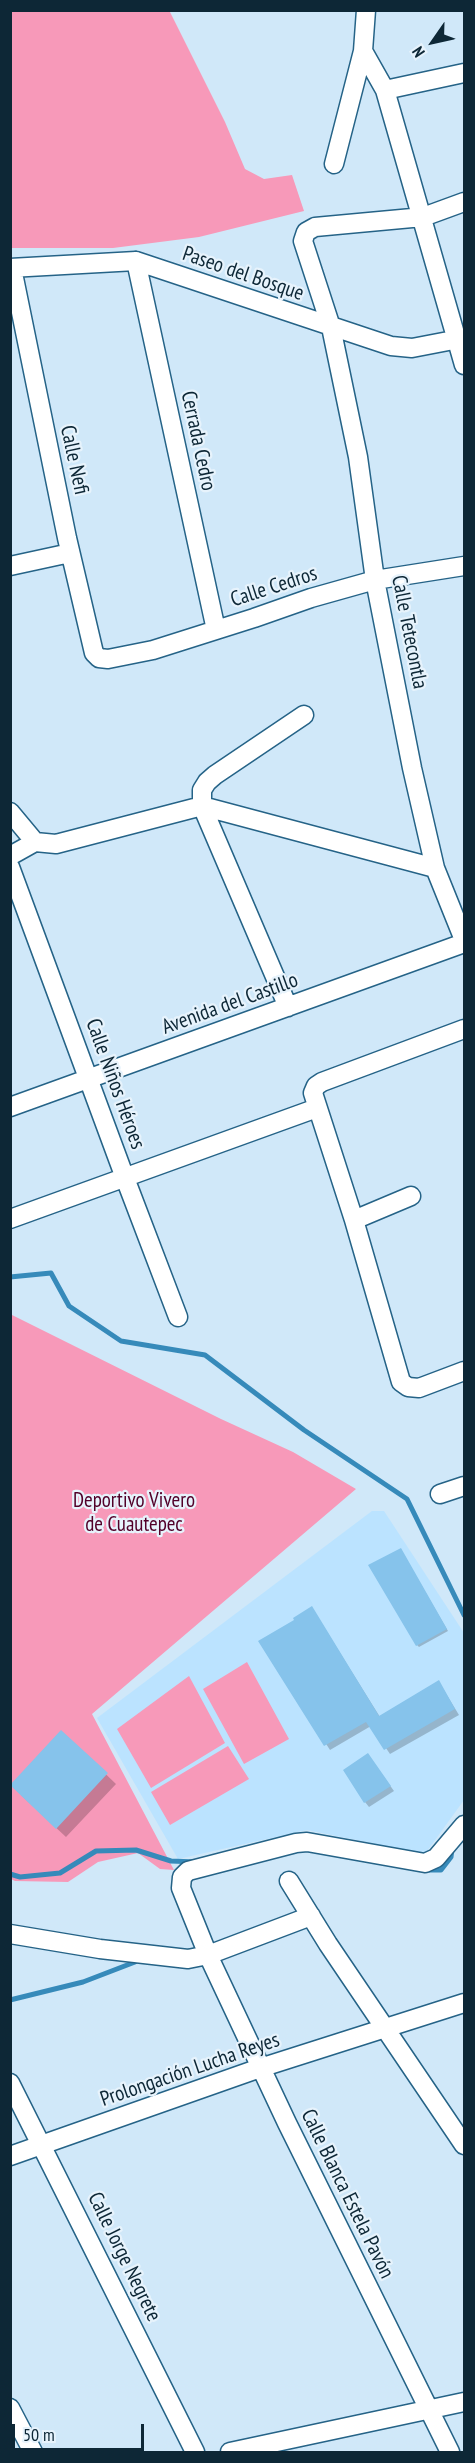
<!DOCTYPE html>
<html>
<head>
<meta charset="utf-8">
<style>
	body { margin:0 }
	#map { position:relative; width:475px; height:2463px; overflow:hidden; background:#d0e8f9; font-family:"PT Sans Narrow",sans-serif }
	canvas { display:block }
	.frame { position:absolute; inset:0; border:12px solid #0d2736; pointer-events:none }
	.north { position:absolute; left:403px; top:12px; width:60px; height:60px; -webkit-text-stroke:4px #e7f3fc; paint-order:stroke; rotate:236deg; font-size:16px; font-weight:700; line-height:24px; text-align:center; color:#0d2736 }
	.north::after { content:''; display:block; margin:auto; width:21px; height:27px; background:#0d2736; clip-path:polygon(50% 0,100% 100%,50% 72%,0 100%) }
	.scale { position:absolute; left:12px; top:2424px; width:132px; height:27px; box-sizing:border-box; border:3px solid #0d2736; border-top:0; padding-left:8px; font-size:18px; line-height:21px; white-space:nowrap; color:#0d2736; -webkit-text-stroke:4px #e7f3fc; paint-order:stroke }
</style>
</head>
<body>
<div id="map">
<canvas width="475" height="2463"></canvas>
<div class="frame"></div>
<div class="north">N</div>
<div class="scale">50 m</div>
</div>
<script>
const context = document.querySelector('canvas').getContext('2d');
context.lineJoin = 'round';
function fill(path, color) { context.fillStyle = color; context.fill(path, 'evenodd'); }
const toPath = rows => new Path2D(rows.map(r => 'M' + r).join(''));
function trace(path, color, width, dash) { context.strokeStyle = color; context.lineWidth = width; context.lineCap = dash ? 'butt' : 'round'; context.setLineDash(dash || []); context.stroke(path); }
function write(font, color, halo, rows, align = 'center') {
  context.font = font + ' "PT Sans Narrow",sans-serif'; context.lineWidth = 4.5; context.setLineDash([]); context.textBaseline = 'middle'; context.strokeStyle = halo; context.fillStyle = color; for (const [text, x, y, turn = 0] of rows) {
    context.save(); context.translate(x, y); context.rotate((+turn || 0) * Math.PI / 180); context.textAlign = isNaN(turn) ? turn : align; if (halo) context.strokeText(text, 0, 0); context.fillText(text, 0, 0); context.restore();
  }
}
fill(toPath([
	[372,1511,384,1511,464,1633,464,1800,425,1854,307,1830,178,1859,97,1718]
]), '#bbe3ff');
fill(toPath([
	[104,11,170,12,225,122,245,169,264,179,292,175,304,211,199,237,113,248,11,248,11,11],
	[10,1314,221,1419,293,1452,356,1489,92,1714,174,1870,160,1869,138,1853,98,1862,68,1882,15,1881,11,1879],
	[247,1662,289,1739,244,1764,203,1689],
	[189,1676,225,1743,151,1788,117,1729],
	[228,1746,249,1779,170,1825,151,1792]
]), '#f799b9');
fill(toPath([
	[402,1552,448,1631,419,1647,417,1645],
	[312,1608,380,1717,439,1682,459,1715,390,1754,371,1726,330,1750,260,1642,296,1621],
	[62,1732,116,1784,66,1837,21,1795],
	[368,1755,394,1791,369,1807,365,1802]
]), '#0003');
trace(toPath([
	[10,1277,51,1273,69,1306,121,1341,205,1355,304,1430,407,1499,464,1615],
	[424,1870,441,1870,451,1857,452,1849],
	[10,1874,20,1877,60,1873,96,1851,136,1850,171,1861,196,1862],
	[10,2000,83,1982,135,1962]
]), '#368aba', 5);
fill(toPath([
	[401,1548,447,1629,416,1646,368,1565],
	[312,1606,379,1716,439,1680,455,1709,384,1750,366,1722,324,1746,258,1641,294,1620,293,1618],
	[61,1730,108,1773,56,1829,10,1785],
	[368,1753,391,1786,364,1803,343,1770]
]), '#86c3eb');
const street = toPath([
	[363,51,385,90,464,365],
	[385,90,464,73],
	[334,164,363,51,366,10],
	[464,202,423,217,315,227,306,232,303,241,331,327,358,457,375,580,412,768,435,868,464,940],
	[136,261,216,630],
	[10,268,136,261,391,346,412,348,464,338],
	[12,268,67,538,94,653,99,658,108,659,153,650,254,618,311,598,375,580,464,566],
	[10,566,70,553],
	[10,812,35,842],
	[10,856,35,842,56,844,202,806,435,868],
	[10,867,125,1178,178,1317],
	[288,1007,202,806,202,790,207,782,215,775,304,715],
	[464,1029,322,1082,316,1086,313,1093,354,1220,401,1382,408,1387,419,1388,464,1371],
	[10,1107,464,943],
	[10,1219,317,1108],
	[354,1220,411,1196],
	[440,1494,464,1486],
	[289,1881,328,1944,464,2145],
	[10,1934,100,1949,188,1959,208,1955,311,1916],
	[10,2083,195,2452],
	[10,2156,260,2068,464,2003],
	[10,2408,33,2452],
	[230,2452,464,2402],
	[450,2452,287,2123,208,1955,181,1888,182,1877,188,1871,296,1843,307,1842,425,1863,436,1858,464,1825]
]);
trace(street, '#256387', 21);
trace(street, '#fff', 18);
write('21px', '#0d2736', '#e7f3fc', [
	["Paseo del Bosque",243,274,19],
	["Cerrada Cedro",198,441,78],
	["Calle Nefi",74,460,78],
	["Calle Cedros",274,587,-18],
	["Calle Tetecontla",409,632,79],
	["Avenida del Castillo",230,1004,-20],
	["Calle Niños Héroes",115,1084,70],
	["Prolongación Lucha Reyes",190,2070,-19],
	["Calle Blanca Estela Pavón",347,2194,64],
	["Calle Jorge Negrete",124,2257,64]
]);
write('21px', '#520029', '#e7f3fc', [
	["Deportivo Vivero",134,1501],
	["de Cuautepec",134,1525]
]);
</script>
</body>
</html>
